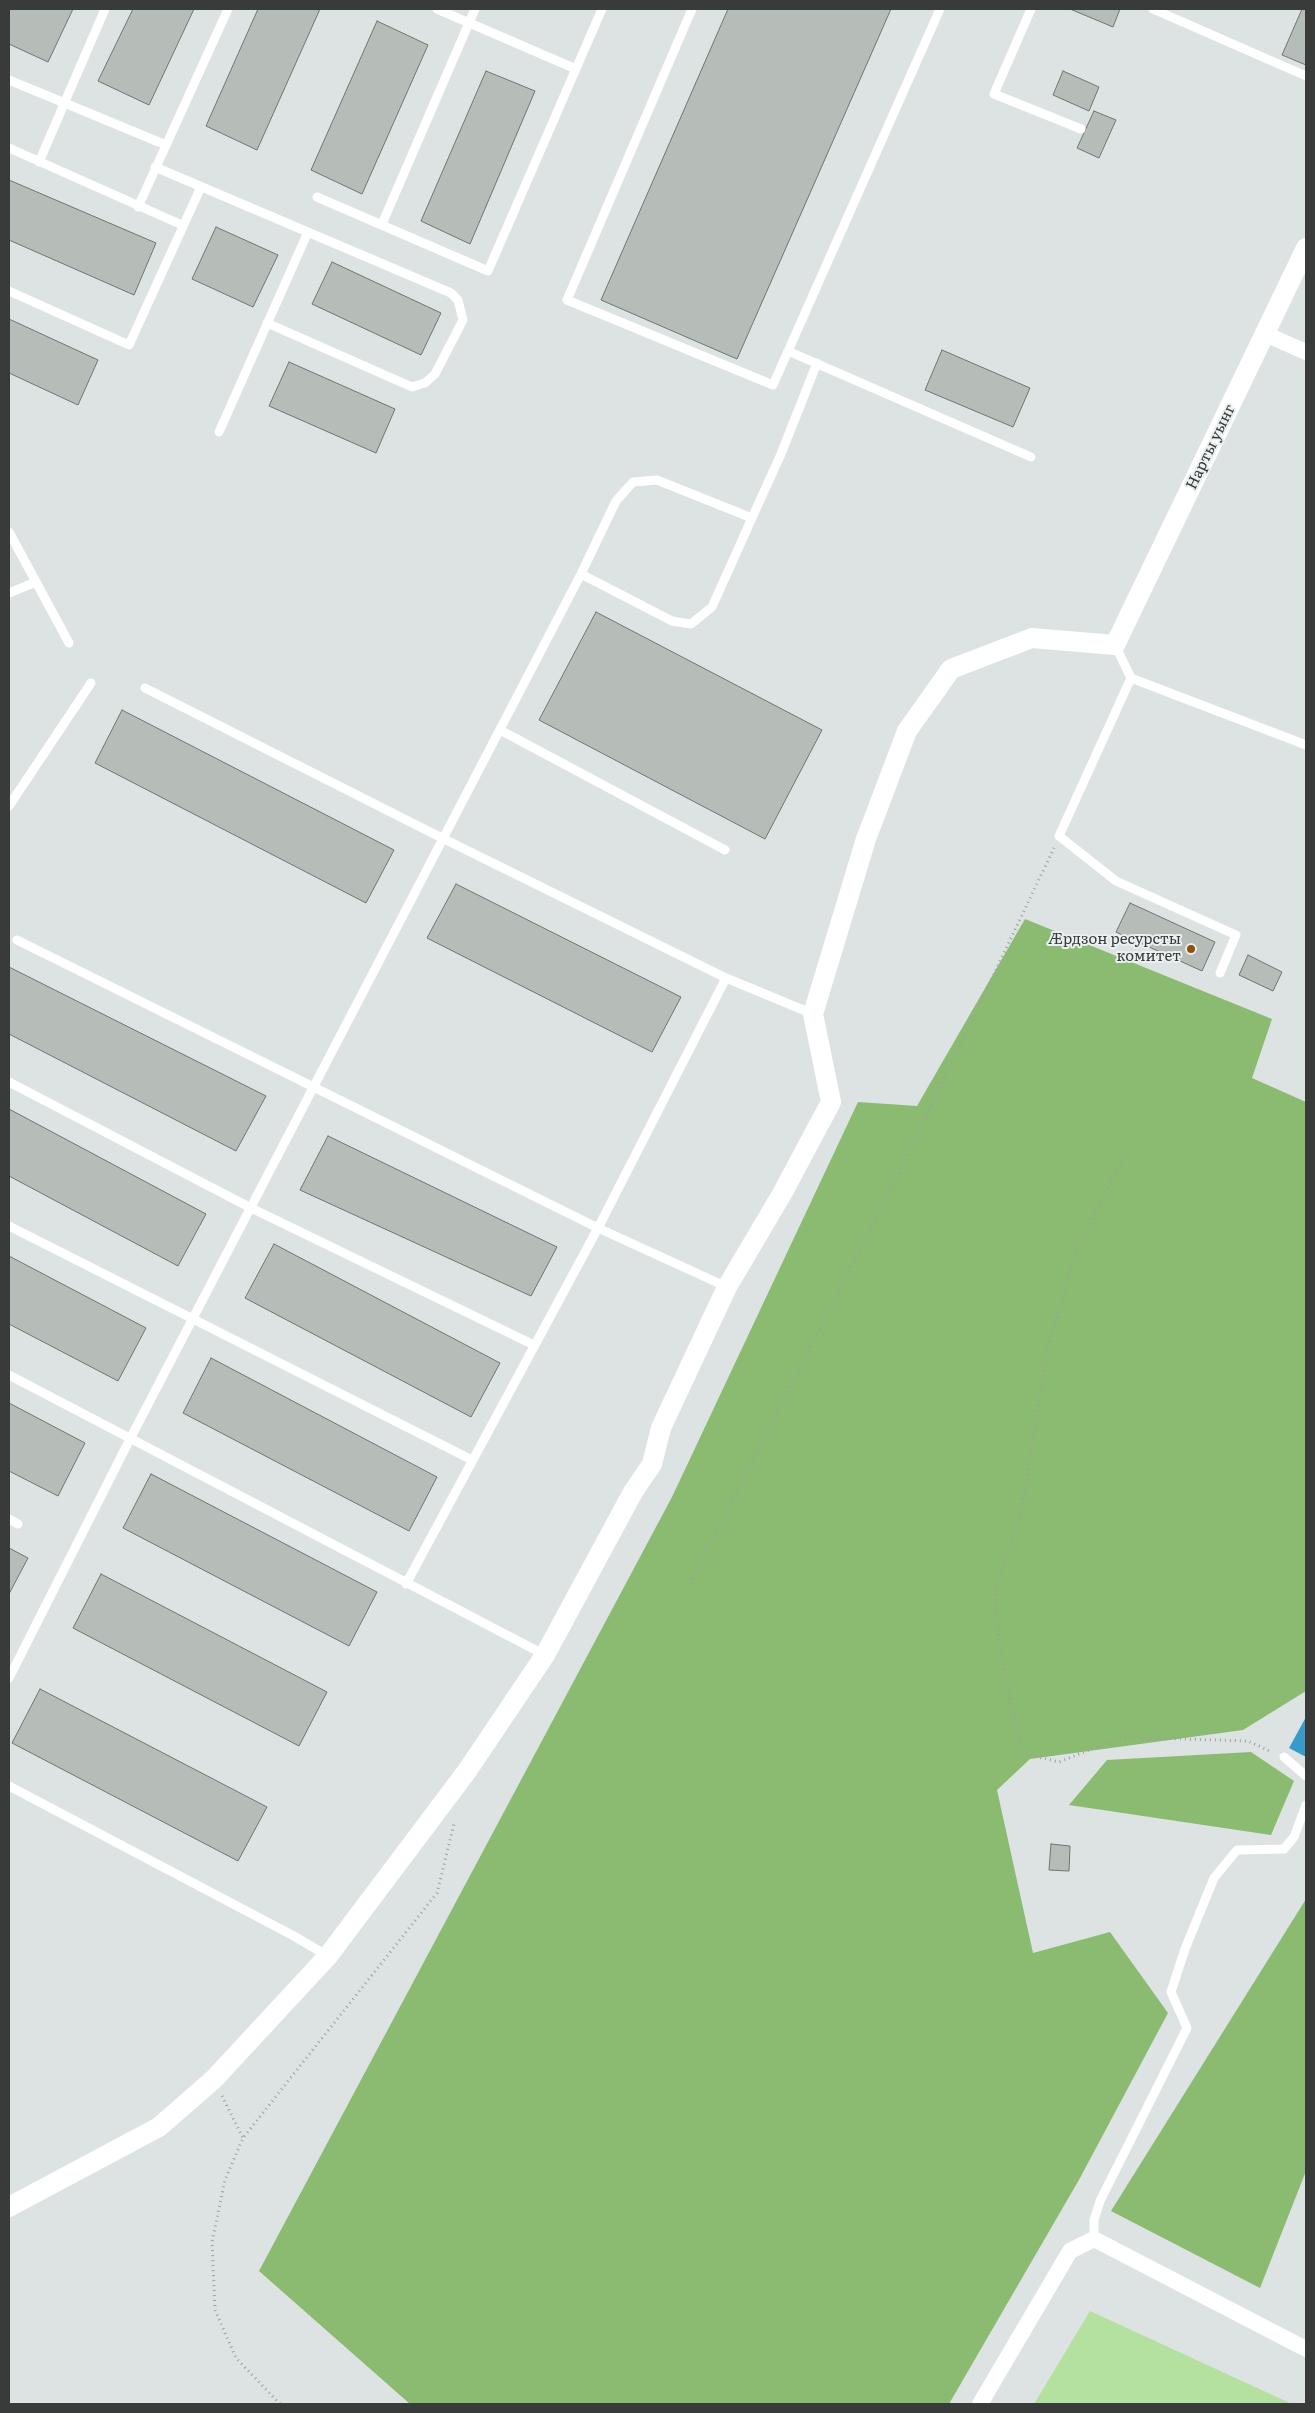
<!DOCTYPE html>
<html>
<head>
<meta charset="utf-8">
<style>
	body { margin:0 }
	#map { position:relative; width:1315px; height:2413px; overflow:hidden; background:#dce3e2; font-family:Literata,serif }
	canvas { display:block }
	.frame { position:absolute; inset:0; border:10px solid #393b3b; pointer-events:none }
</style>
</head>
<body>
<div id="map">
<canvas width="1315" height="2413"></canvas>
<div class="frame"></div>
</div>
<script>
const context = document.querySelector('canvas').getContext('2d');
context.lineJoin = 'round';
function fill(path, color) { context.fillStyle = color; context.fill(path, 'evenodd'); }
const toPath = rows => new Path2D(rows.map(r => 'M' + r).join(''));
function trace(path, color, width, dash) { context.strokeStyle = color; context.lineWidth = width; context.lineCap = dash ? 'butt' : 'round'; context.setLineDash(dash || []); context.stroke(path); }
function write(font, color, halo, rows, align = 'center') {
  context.font = font + ' Literata,serif'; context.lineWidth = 4; context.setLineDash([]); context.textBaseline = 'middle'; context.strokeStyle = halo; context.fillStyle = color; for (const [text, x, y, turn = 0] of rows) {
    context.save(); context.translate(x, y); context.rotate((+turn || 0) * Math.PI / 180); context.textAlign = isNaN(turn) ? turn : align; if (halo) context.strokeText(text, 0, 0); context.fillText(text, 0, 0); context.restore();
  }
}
fill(toPath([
	[1090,2311,1292,2404,1034,2404]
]), '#b5e1a0');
fill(toPath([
	[1025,919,1272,1019,1252,1078,1306,1102,1306,1691,1243,1730,1030,1759,997,1790,1033,1953,1110,1932,1168,2013,1080,2178,949,2404,410,2404,259,2271,672,1497,858,1102,917,1106],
	[1251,1752,1294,1781,1271,1835,1069,1805,1107,1760],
	[1306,1899,1306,2171,1260,2288,1111,2211]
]), '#8abb71');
fill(toPath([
	[1306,1717,1306,1757,1289,1748]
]), '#389aca');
const building = toPath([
	[9,9,73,9,48,62,9,44,9,9],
	[133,9,194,9,149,105,98,81,133,9],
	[258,9,320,9,257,150,206,126,258,9],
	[728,9,891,9,737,359,601,300,728,9],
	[1070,9,1120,9,1113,27,1070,9],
	[1302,9,1306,9,1306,65,1282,55,1302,9],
	[377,21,428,45,362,194,311,170,377,21],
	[486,71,535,91,470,244,421,221,486,71],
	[1063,71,1099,87,1089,111,1053,95,1063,71],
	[1094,111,1116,120,1099,158,1077,148,1094,111],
	[9,180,156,243,134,295,9,240,9,180],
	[216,227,278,255,253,307,192,279,216,227],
	[332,262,441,313,421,355,312,304,332,262],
	[9,319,98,360,78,405,9,373,9,319],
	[942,350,1030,388,1013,427,925,390,942,350],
	[289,362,395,409,376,453,269,406,289,362],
	[596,612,822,730,765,839,539,720,596,612],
	[122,710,394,850,366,903,95,763,122,710],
	[456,884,681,997,652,1052,427,938,456,884],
	[1130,903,1215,942,1202,971,1116,932,1130,903],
	[1248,955,1282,972,1273,991,1239,975,1248,955],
	[9,967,266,1096,236,1151,9,1034,9,967],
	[9,1109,206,1214,178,1266,9,1176,9,1109],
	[328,1136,557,1247,531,1296,300,1190,328,1136],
	[274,1244,500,1363,471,1417,245,1298,274,1244],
	[9,1256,146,1328,118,1381,9,1324,9,1256],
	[211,1358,437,1477,409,1531,183,1413,211,1358],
	[9,1403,85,1443,58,1496,9,1471,9,1403],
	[151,1474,377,1592,349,1646,123,1528,151,1474],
	[9,1548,28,1558,9,1594,9,1548],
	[101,1574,327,1692,299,1746,73,1628,101,1574],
	[40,1689,267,1807,238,1861,12,1743,40,1689],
	[1051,1844,1070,1846,1069,1871,1049,1870,1051,1844]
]);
fill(building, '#b6bcb8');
trace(building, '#707572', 1);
trace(toPath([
	[1124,1156,1077,1249,1048,1347,1026,1484,1015,1534,997,1584,995,1601,999,1645,1014,1719,1022,1753,1059,1762,1122,1737,1248,1741,1272,1752],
	[688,1588,900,1171,1054,848],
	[222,2096,243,2138],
	[280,2404,236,2358,215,2310,212,2242,225,2180,243,2138,437,1893,454,1824]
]), '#9ca1a0', 3, [1, 4]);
trace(toPath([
	[437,9,576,69],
	[692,9,567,300,773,385,940,9],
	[1031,9,994,94,1081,129],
	[1153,9,1306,76],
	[9,80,166,145],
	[9,148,182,225],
	[39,162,105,9],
	[155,167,451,293,458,300,463,320,435,374,425,383,412,387,267,323],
	[317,197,488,271,602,9],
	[138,207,228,9],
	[382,224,475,9],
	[9,291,129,345,201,187],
	[788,351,1031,457],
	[219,432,308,232],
	[9,532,69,643],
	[581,574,672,621,691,624,712,607,752,518],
	[9,593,36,582],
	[1115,645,1131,678,1306,745],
	[1131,678,1059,836,1116,881,1236,935,1220,973],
	[145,688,442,838,726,978,813,1014],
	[500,730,725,850],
	[9,806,91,683],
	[17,940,598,1228,727,1287],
	[9,1082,251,1208,534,1345],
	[9,1226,472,1460],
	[9,1375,545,1655],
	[9,1519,18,1524],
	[406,1584,598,1228,726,978],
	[9,1678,130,1439,581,574,616,501,633,482,657,480,752,518,781,454,817,363],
	[1284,1757,1306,1776],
	[9,1786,292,1935,328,1956],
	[1094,2239,1094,2220,1100,2201,1187,2028,1171,1992,1185,1949,1214,1878,1237,1850,1284,1849,1294,1837,1306,1805]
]), '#fff', 9);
trace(toPath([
	[1265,334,1306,352],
	[980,2404,1070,2251,1094,2239,1306,2349]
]), '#fff', 16);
trace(toPath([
	[9,2207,159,2127,214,2079,328,1956,467,1771,545,1655,633,1492,652,1464,661,1428,727,1287,783,1192,831,1102,813,1014,866,839,907,731,951,669,1032,638,1115,645,1306,248]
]), '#fff', 20);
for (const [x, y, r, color] of [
	[1191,949,5,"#8e5210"]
]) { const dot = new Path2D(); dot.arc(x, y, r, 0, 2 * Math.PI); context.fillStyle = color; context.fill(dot); trace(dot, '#e9f0ef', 2); }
write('15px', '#393b3b', '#e9f0ef', [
	["Нарты уынг",1211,447,-64]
]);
write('15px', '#393b3b', '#e9f0ef', [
	["Æрдзон ресурсты",1181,940],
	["комитет",1181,957]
], 'right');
</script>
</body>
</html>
